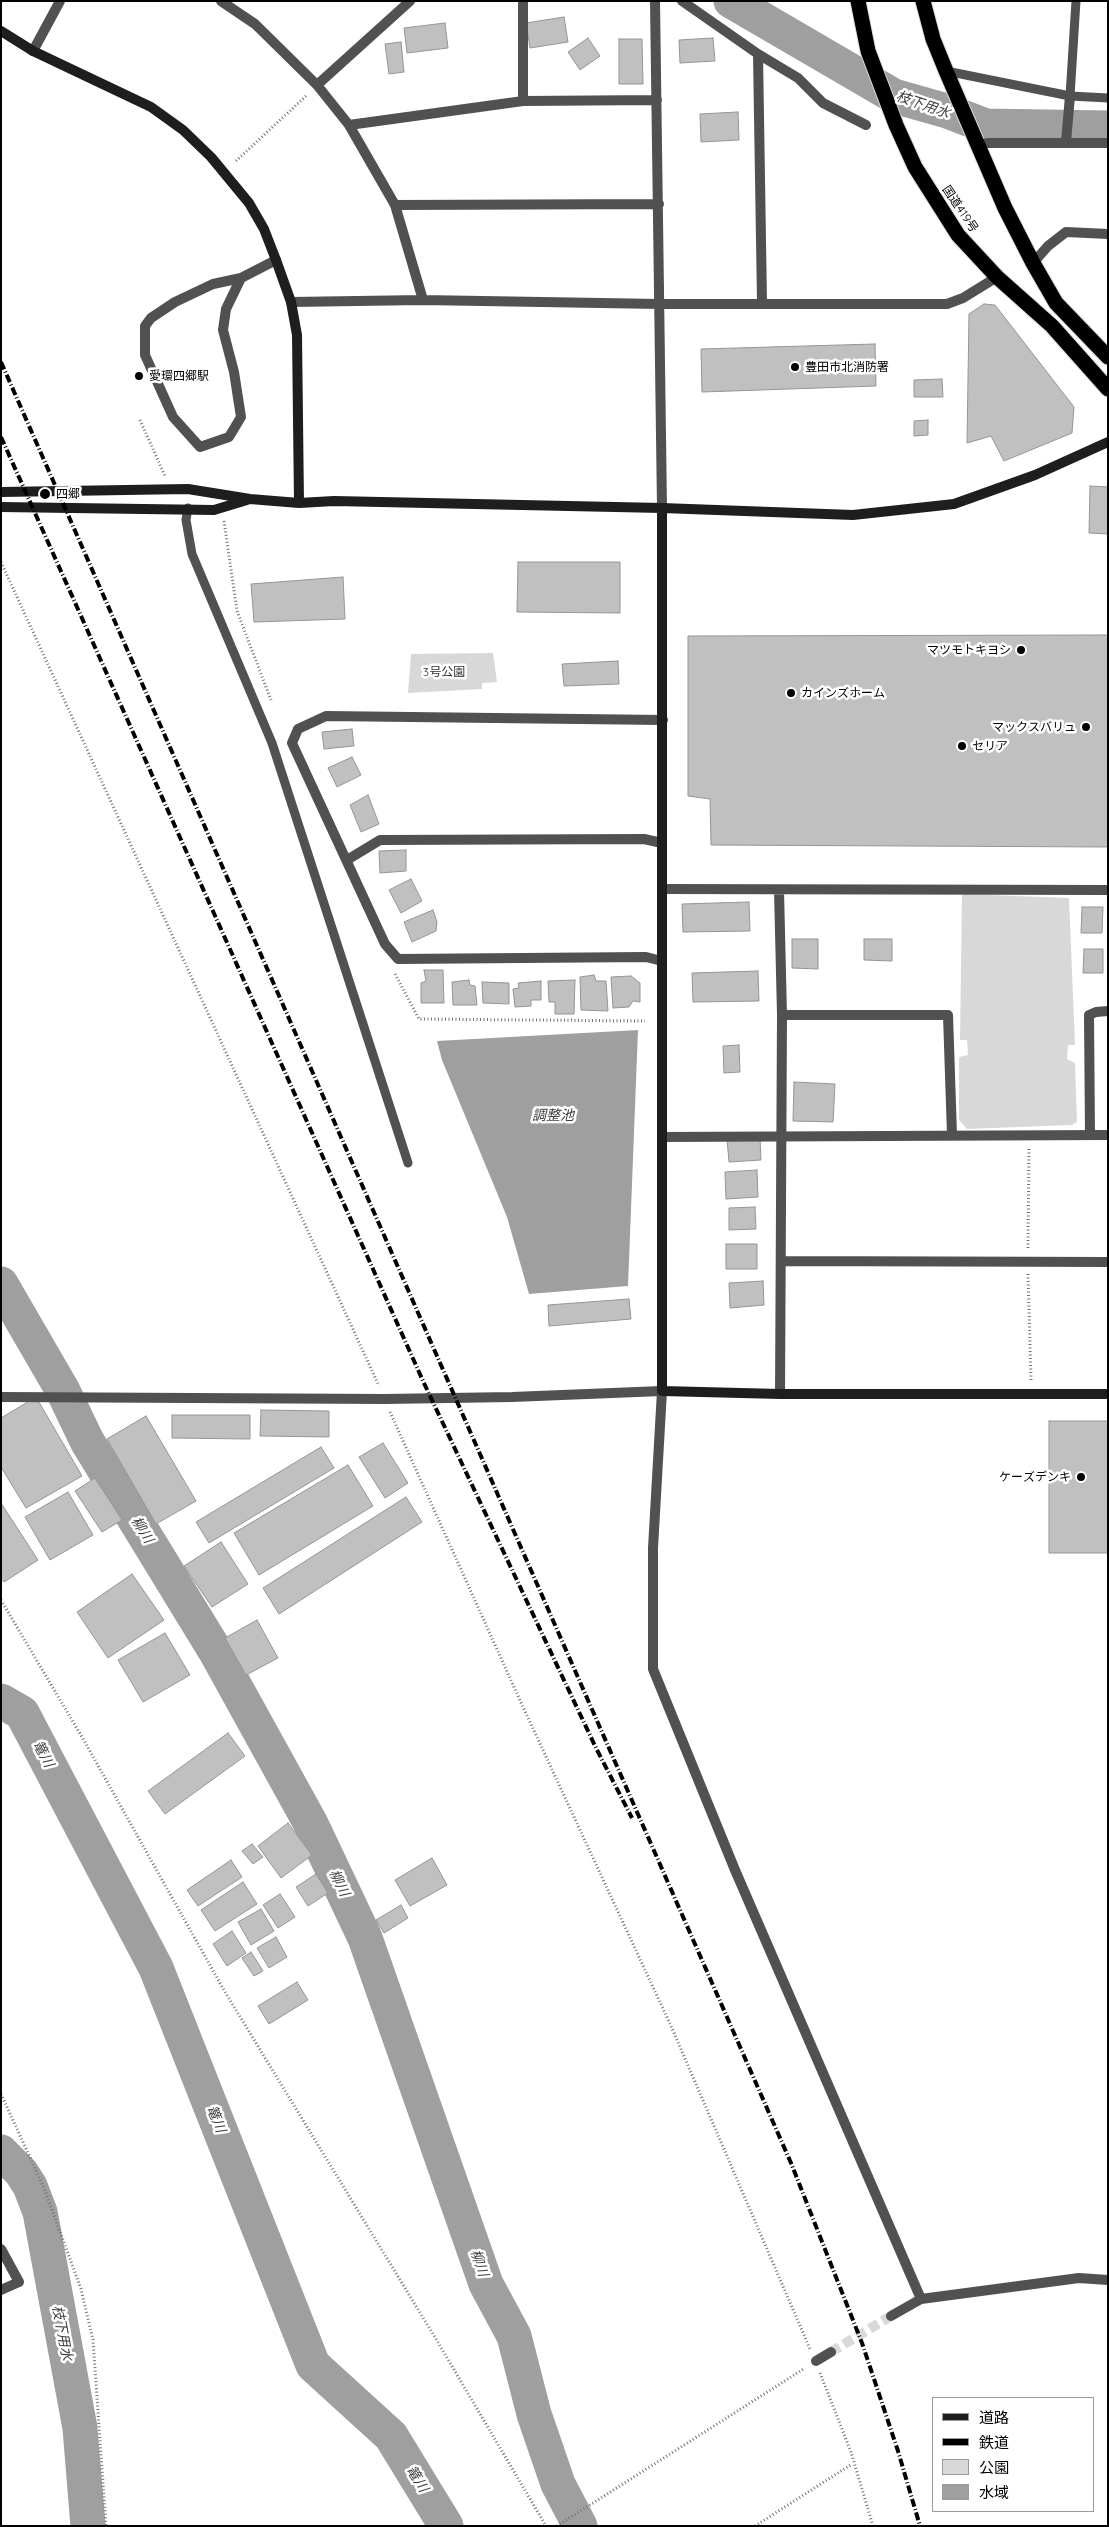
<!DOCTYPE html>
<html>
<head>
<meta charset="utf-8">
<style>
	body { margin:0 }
	#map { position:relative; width:1109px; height:2527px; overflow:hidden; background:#fff; font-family:Quicksand,"Noto Sans JP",sans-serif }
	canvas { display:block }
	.frame { position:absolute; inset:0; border:2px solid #000; pointer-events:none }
	.legend { position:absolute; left:932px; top:2397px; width:162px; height:115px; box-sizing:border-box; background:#fff; border:1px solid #999; margin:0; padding:6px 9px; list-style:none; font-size:15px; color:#000 }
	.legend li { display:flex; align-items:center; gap:10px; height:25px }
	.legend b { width:25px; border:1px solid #999 }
</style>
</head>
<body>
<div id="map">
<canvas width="1109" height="2527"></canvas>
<div class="frame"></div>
<ul class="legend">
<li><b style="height:6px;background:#1e1e1e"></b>道路</li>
<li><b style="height:6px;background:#000"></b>鉄道</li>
<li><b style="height:14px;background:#d8d8d8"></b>公園</li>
<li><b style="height:14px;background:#9f9f9f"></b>水域</li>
</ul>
</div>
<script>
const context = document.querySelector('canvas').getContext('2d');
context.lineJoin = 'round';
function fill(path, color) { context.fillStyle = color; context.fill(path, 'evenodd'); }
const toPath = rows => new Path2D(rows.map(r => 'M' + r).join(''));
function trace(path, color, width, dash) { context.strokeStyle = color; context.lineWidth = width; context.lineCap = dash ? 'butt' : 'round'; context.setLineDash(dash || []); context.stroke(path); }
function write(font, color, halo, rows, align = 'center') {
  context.font = font + ' Quicksand,"Noto Sans JP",sans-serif'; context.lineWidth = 5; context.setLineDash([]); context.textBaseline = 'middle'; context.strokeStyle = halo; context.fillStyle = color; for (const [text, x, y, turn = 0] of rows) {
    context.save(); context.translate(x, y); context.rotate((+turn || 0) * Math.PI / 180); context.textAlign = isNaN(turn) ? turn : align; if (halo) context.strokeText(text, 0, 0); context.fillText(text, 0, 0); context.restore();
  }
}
fill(toPath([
	[493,653,497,682,482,683,482,689,408,693,411,654],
	[962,894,1069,898,1075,1045,1068,1045,1067,1059,1075,1063,1077,1122,1072,1125,967,1129,959,1120,959,1057,968,1055,967,1040,960,1040]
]), '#d8d8d8');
fill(toPath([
	[638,1030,628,1286,529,1294,507,1217,442,1060,437,1041]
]), '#9f9f9f');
trace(toPath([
	[731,1,894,96,947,111,986,126,1108,128],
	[1,1284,63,1391,87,1441,216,1652,311,1824,365,1938,486,2284,514,2336,534,2414,558,2484,580,2526],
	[1,1701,22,1713,156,1968,313,2365,391,2436,446,2526],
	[1,2152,21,2172,30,2186,40,2212,80,2428,88,2526]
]), '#9f9f9f', 35);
const building = toPath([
	[564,17,568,42,530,48,526,23,564,17],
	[445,23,448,48,407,53,404,28,445,23],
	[588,38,600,56,580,70,568,52,588,38],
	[713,38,715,61,680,63,679,40,713,38],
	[619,39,642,39,643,84,619,84,619,39],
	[401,42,404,72,389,74,385,44,401,42],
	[738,112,739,140,701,142,700,114,738,112],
	[984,304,995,305,1074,407,1072,433,1004,461,991,436,967,443,969,314,984,304],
	[875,344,876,386,702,392,701,349,875,344],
	[942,379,943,397,914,397,914,380,942,379],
	[928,420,928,435,914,436,914,421,928,420],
	[1090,486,1108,487,1108,534,1089,533,1090,486],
	[518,562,620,562,620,613,517,612,518,562],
	[343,577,345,619,254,622,251,584,343,577],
	[1108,635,1108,847,711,845,710,799,688,796,688,636,1108,635],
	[618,661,619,684,564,686,562,664,618,661],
	[352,729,354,746,324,749,322,732,352,729],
	[352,757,361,775,337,787,328,768,352,757],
	[368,795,379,824,361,832,350,805,368,795],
	[406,850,406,871,380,873,379,851,406,850],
	[411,879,422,901,401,913,389,890,411,879],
	[749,902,750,931,683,932,682,904,749,902],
	[1082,907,1103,907,1102,933,1081,933,1082,907],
	[433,910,437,922,436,931,412,942,404,922,433,910],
	[792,939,818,939,818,969,792,968,792,939],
	[864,939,892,939,892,961,864,960,864,939],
	[1084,949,1103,949,1103,973,1083,973,1084,949],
	[424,970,443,970,444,1003,421,1003,421,983,426,981,424,970],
	[758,971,759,1001,693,1002,692,973,758,971],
	[594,975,596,981,606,981,608,1011,581,1010,580,977,594,975],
	[631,976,640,983,640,1002,633,1001,629,1007,613,1008,611,977,631,976],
	[469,980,470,985,475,986,477,1005,453,1005,452,982,469,980],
	[575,980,574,1014,555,1014,555,1002,549,1002,548,981,575,980],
	[541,981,541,1000,531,1000,531,1006,515,1007,513,989,519,988,518,983,541,981],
	[482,982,509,983,509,1004,483,1003,482,982],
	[739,1045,740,1072,724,1073,723,1046,739,1045],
	[794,1082,835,1084,833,1122,793,1121,794,1082],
	[760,1138,761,1160,729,1162,727,1139,760,1138],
	[757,1170,758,1197,726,1199,725,1172,757,1170],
	[755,1207,756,1229,729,1230,729,1208,755,1207],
	[726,1244,757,1244,757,1269,726,1269,726,1244],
	[763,1281,764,1305,730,1308,729,1283,763,1281],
	[629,1299,631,1319,549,1326,548,1305,629,1299],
	[36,1397,82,1476,26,1508,1,1467,1,1418,36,1397],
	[261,1410,329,1411,329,1437,260,1436,261,1410],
	[172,1415,250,1415,250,1439,172,1438,172,1415],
	[146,1416,196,1501,156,1524,107,1439,146,1416],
	[1049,1421,1108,1421,1108,1553,1049,1553,1049,1421],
	[383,1443,408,1483,385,1498,359,1457,383,1443],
	[321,1447,334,1468,209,1543,196,1522,321,1447],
	[348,1465,373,1506,259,1575,234,1533,348,1465],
	[95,1478,122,1520,102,1532,75,1491,95,1478],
	[68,1492,93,1535,50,1560,25,1517,68,1492],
	[406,1497,422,1522,279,1614,263,1588,406,1497],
	[1,1503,38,1560,4,1582,1,1578,1,1503],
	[221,1542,248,1584,212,1607,184,1566,221,1542],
	[132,1574,164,1620,108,1658,77,1612,132,1574],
	[257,1620,278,1658,246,1675,225,1638,257,1620],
	[165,1633,190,1675,143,1702,118,1660,165,1633],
	[228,1733,245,1756,165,1814,148,1791,228,1733],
	[288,1823,312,1855,281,1878,258,1846,288,1823],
	[252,1844,263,1857,253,1864,242,1851,252,1844],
	[432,1858,447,1885,410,1906,395,1880,432,1858],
	[231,1860,242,1877,198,1906,187,1890,231,1860],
	[316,1874,328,1893,308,1906,296,1887,316,1874],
	[243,1882,257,1904,215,1931,201,1910,243,1882],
	[280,1894,295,1917,278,1928,263,1905,280,1894],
	[401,1905,408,1918,384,1933,376,1920,401,1905],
	[261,1909,274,1931,251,1945,238,1922,261,1909],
	[232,1931,246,1953,227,1966,213,1944,232,1931],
	[276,1937,287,1957,269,1968,257,1948,276,1937],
	[251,1952,263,1971,254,1976,242,1958,251,1952],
	[297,1982,308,2000,269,2024,258,2006,297,1982]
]);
fill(building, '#c0c0c0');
trace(building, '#959595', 1);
trace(toPath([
	[831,2352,891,2316]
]), '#d9d9d9', 10, [10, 5]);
const highway = toPath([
	[858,1,868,51,896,125,915,167,958,235,997,277,1052,326,1108,389],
	[923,1,933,39,946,71,1005,208,1033,263,1056,303,1108,357]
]);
trace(highway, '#dbdbdb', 17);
trace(toPath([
	[236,161,307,95],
	[140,420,165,476],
	[224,521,237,611,271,700],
	[1,562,379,1386],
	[395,974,419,1019,645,1021],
	[1028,1248,1029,1149],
	[1028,1274,1031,1380],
	[390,1412,523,1707,671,2026,810,2349],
	[1,1600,82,1737,225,1992,436,2339,546,2526],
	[1,2094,44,2188,81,2289,93,2340,106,2526],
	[820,2373,851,2452,873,2526],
	[557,2526,805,2368],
	[755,2526,852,2464]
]), '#737373', 3, [1, 2.5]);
trace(toPath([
	[946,71,1070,96,1108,98],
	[1070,96,1076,1],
	[188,508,186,520,192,554,272,743,408,1163]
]), '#515151', 9);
trace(toPath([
	[221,1,255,24,317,85,349,125,395,205,423,300],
	[655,1,662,508],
	[682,1,758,54,798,78,823,103,866,125],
	[33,51,60,1],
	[758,54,762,302],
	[317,85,410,1],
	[523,101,523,1],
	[349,125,523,101,657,100],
	[1066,142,1070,96],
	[978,146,987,143,1108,143],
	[395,205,659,204],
	[1033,263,1048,246,1066,232,1108,234],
	[241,278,226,309,223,330,234,372,241,417,229,437,200,447,173,417,145,355,145,326,151,318,175,302,213,284,241,278],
	[241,278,276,260],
	[291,302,423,300,660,304,947,304,963,298,997,277],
	[347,860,380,840,644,839,662,843],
	[662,889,1108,890],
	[779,890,782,1015,780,1394],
	[662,961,646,957,398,959,385,944,292,743,298,729,326,716,663,720],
	[782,1015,948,1015,952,1135],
	[1090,1135,1089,1015,1096,1012,1108,1011],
	[662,1137,1108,1135],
	[781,1261,1108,1262],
	[1,1397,385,1399,512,1397,662,1391,653,1548,653,1669,735,1870,921,2299],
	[1,2249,19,2282,1,2290],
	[891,2316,921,2299,1079,2278,1108,2280],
	[816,2361,831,2352]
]), '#515151', 10);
trace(toPath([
	[1,31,33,51,151,107,183,130,211,157,249,203,264,229,276,260,291,302,297,335,299,503],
	[1,492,188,489,250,499,299,503,334,501,662,508,853,515,954,504,1035,475,1108,442],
	[1,507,214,510,247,500],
	[662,508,662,1391,780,1394,1108,1394]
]), '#1e1e1e', 10);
trace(highway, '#000', 15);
trace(toPath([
	[1,362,791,2163,862,2343,898,2451,920,2526],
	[1,437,423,1381,596,1748,632,1818]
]), '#000', 4, [8, 2.5, 1, 2.5]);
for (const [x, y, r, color] of [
	[795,367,5,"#000"],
	[139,376,5,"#000"],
	[45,494,6,"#000"],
	[1021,650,5,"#000"],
	[791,693,5,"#000"],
	[1086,727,5,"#000"],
	[962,746,5,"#000"],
	[1081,1477,5,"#000"]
]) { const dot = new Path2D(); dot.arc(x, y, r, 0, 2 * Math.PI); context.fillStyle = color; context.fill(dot); trace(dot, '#fff', 2); }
write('12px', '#000', '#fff', [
	["国道419号",960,209,56]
]);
write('12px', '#000', '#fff', [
	["豊田市北消防署",805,367],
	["愛環四郷駅",149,376],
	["四郷",56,494],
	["マツモトキヨシ",1011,650,"right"],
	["カインズホーム",801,693],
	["マックスバリュ",1076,727,"right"],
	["セリア",972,746],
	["ケーズデンキ",1071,1477,"right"]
], 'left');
write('12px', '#2f2f2f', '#fff', [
	["3号公園",444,672]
]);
write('italic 14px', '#404040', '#fff', [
	["枝下用水",923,105,19],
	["調整池",553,1116],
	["柳川",142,1530,58],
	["篭川",43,1754,62],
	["柳川",339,1883,64],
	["篭川",216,2119,68],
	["柳川",479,2263,71],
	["枝下用水",62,2333,79],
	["篭川",417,2479,58]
]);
</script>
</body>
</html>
